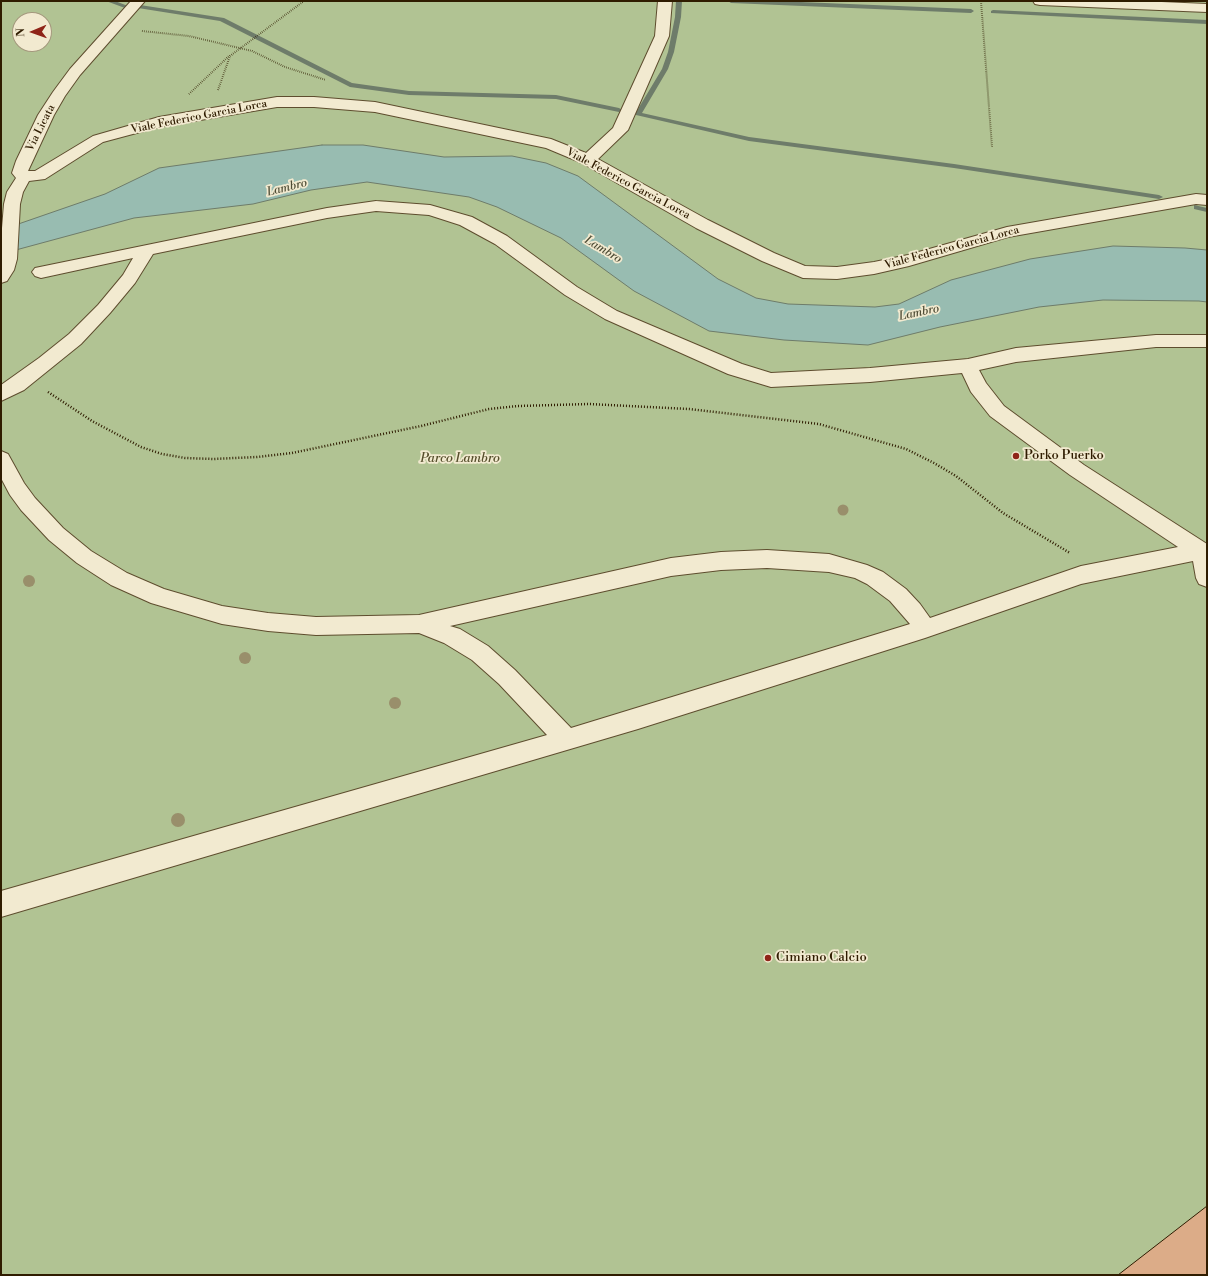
<!DOCTYPE html>
<html>
<head>
<meta charset="utf-8">
<style>
	body { margin:0 }
	#map { position:relative; width:1208px; height:1276px; overflow:hidden; background:#ebdfb7; font-family:"Libre Bodoni",serif }
	canvas { display:block }
	.frame { position:absolute; inset:0; border:2px solid #2f1c00; pointer-events:none }
	.north { position:absolute; left:12px; top:12px; width:40px; height:40px; box-sizing:border-box; background:#f2ead0; border:1px solid #a4987d; border-radius:50%; rotate:268deg; font-size:11px; font-weight:700; line-height:16px; text-align:center; color:#2f1c00 }
	.north::after { content:''; display:block; margin:auto; width:14px; height:18px; background:#8f2418; clip-path:polygon(50% 0,100% 100%,50% 72%,0 100%) }
</style>
</head>
<body>
<div id="map">
<canvas width="1208" height="1276"></canvas>
<div class="frame"></div>
<div class="north">N</div>
</div>
<script>
const context = document.querySelector('canvas').getContext('2d');
context.lineJoin = 'round';
function fill(path, color) { context.fillStyle = color; context.fill(path, 'evenodd'); }
const toPath = rows => new Path2D(rows.map(r => 'M' + r).join(''));
function trace(path, color, width, dash) { context.strokeStyle = color; context.lineWidth = width; context.lineCap = dash ? 'butt' : 'round'; context.setLineDash(dash || []); context.stroke(path); }
function write(font, color, halo, rows, align = 'center') {
  context.font = font + ' "Libre Bodoni",serif'; context.lineWidth = 3.5; context.setLineDash([]); context.textBaseline = 'middle'; context.strokeStyle = halo; context.fillStyle = color; for (const [text, x, y, turn = 0] of rows) {
    context.save(); context.translate(x, y); context.rotate((+turn || 0) * Math.PI / 180); context.textAlign = isNaN(turn) ? turn : align; if (halo) context.strokeText(text, 0, 0); context.fillText(text, 0, 0); context.restore();
  }
}
fill(toPath([
	[1,1,1207,1,1207,1275,1,1275],
	[20,20,44,20,44,44,20,44]
]), '#b1c393');
const water = toPath([
	[322,145,363,145,444,157,512,156,546,163,578,176,718,279,756,298,788,304,875,307,899,304,951,280,1030,259,1113,246,1185,248,1207,250,1207,302,1199,301,1103,300,1039,307,940,327,868,345,784,340,709,331,634,291,561,238,497,207,469,197,367,182,311,190,253,204,134,218,1,254,1,230,105,194,159,168,322,145]
]);
fill(water, '#98bcb1');
trace(water, '#6e7c6a', 1);
fill(toPath([
	[106,1,115,1,128,6,125,8,106,1],
	[676,1,682,1,681,17,674,52,668,69,642,113,749,137,954,164,1159,195,1163,197,1159,199,954,168,749,141,636,115,635,114,662,69,668,52,675,17,676,1],
	[728,1,776,1,971,9,974,11,971,13,731,3,728,1],
	[140,5,224,18,352,83,409,91,556,95,619,108,622,110,619,112,556,99,409,95,350,87,220,21,138,8,138,6,140,5],
	[993,10,1207,20,1207,24,991,13,991,11,993,10],
	[1194,205,1207,208,1207,212,1194,209,1194,205]
]), '#6e7c6a');
const building = toPath([
	[1207,1206,1207,1275,1118,1275,1207,1206]
]);
fill(building, '#dcac88');
trace(building, '#2f1c00', 1);
const street = toPath([
	[131,1,145,1,80,75,65,96,54,115,28,171,35,171,93,136,159,117,277,97,314,97,375,102,551,139,586,153,613,128,655,36,658,1,672,1,669,36,628,130,598,159,708,220,774,253,805,266,837,267,874,262,908,255,1007,227,1196,194,1207,195,1207,205,1196,204,1008,237,909,266,874,274,837,279,803,278,762,261,696,228,582,163,546,148,375,112,314,107,277,107,159,127,103,142,45,179,29,181,23,192,20,204,17,259,14,270,7,281,1,283,1,240,4,204,7,192,16,178,12,173,16,161,38,115,53,92,70,69,131,1],
	[1033,1,1139,1,1207,4,1207,12,1040,5,1035,4,1033,1],
	[376,201,430,205,472,217,507,236,577,287,617,311,742,364,771,373,870,368,968,359,1016,348,1156,335,1207,335,1207,347,1156,347,1016,362,979,370,986,383,1004,406,1084,465,1207,544,1207,587,1199,584,1196,578,1193,561,1081,584,925,638,638,729,1,917,1,891,547,735,499,684,472,660,444,643,419,633,316,635,268,631,222,624,151,603,111,585,77,563,49,540,21,510,10,495,1,478,1,451,8,454,24,483,35,498,63,528,91,551,127,573,164,589,222,606,268,613,316,617,419,615,671,558,721,552,767,550,829,554,867,565,883,572,906,589,920,604,930,618,1081,566,1178,547,1070,475,990,416,971,392,962,373,870,382,771,387,728,374,605,319,565,295,495,244,460,225,429,215,376,211,327,218,153,254,135,283,110,313,81,344,24,390,1,401,1,385,39,358,69,334,98,305,123,275,133,258,41,278,35,276,32,272,35,268,327,208,376,201],
	[767,568,829,572,855,578,867,584,890,601,910,624,571,728,515,670,488,646,460,629,450,626,671,576,721,570,767,568]
]);
trace(street, '#5e4d2e', 2);
trace(toPath([
	[981,1,992,147],
	[142,31,189,36,252,51,285,67,326,80],
	[218,90,230,56,304,1],
	[189,94,229,56]
]), '#2f1c00', 2, [0.5, 1.5]);
trace(toPath([
	[48,392,92,421,141,447,162,454,185,458,213,459,257,457,292,453,421,426,489,409,518,406,589,404,689,409,819,424,906,449,934,463,956,476,1003,513,1070,553]
]), '#2f1c00', 2.5, [1, 2]);
fill(street, '#f2ead0');
context.fillStyle = '#998f6b';
for (const [x, y, r] of [
	[843,510,5.5],
	[29,581,6],
	[245,658,6],
	[395,703,6],
	[178,820,7]
]) { context.beginPath(); context.arc(x, y, r, 0, 2 * Math.PI); context.fill(); }
for (const [x, y, r, color] of [
	[1016,456,4,"#8f2418"],
	[768,958,4,"#8f2418"]
]) { const dot = new Path2D(); dot.arc(x, y, r, 0, 2 * Math.PI); context.fillStyle = color; context.fill(dot); trace(dot, '#f2ead0', 1.5); }
write('11px', '#2f1c00', '#f2ead0', [
	["Viale Federico Garcia Lorca",199,117,-11],
	["Via Licata",41,128,-63],
	["Viale Federico Garcia Lorca",628,184,28],
	["Viale Federico Garcia Lorca",952,248,-15]
]);
write('italic 12px', '#4e4c35', '#f2ead0', [
	["Lambro",287,188,-14],
	["Lambro",603,250,31],
	["Lambro",919,313,-12]
]);
write('13px', '#2f1c00', '#f2ead0', [
	["Porko Puerko",1024,456],
	["Cimiano Calcio",776,958]
], 'left');
write('italic 13px', '#564e2c', '#f2ead0', [
	["Parco Lambro",460,459]
]);
</script>
</body>
</html>
